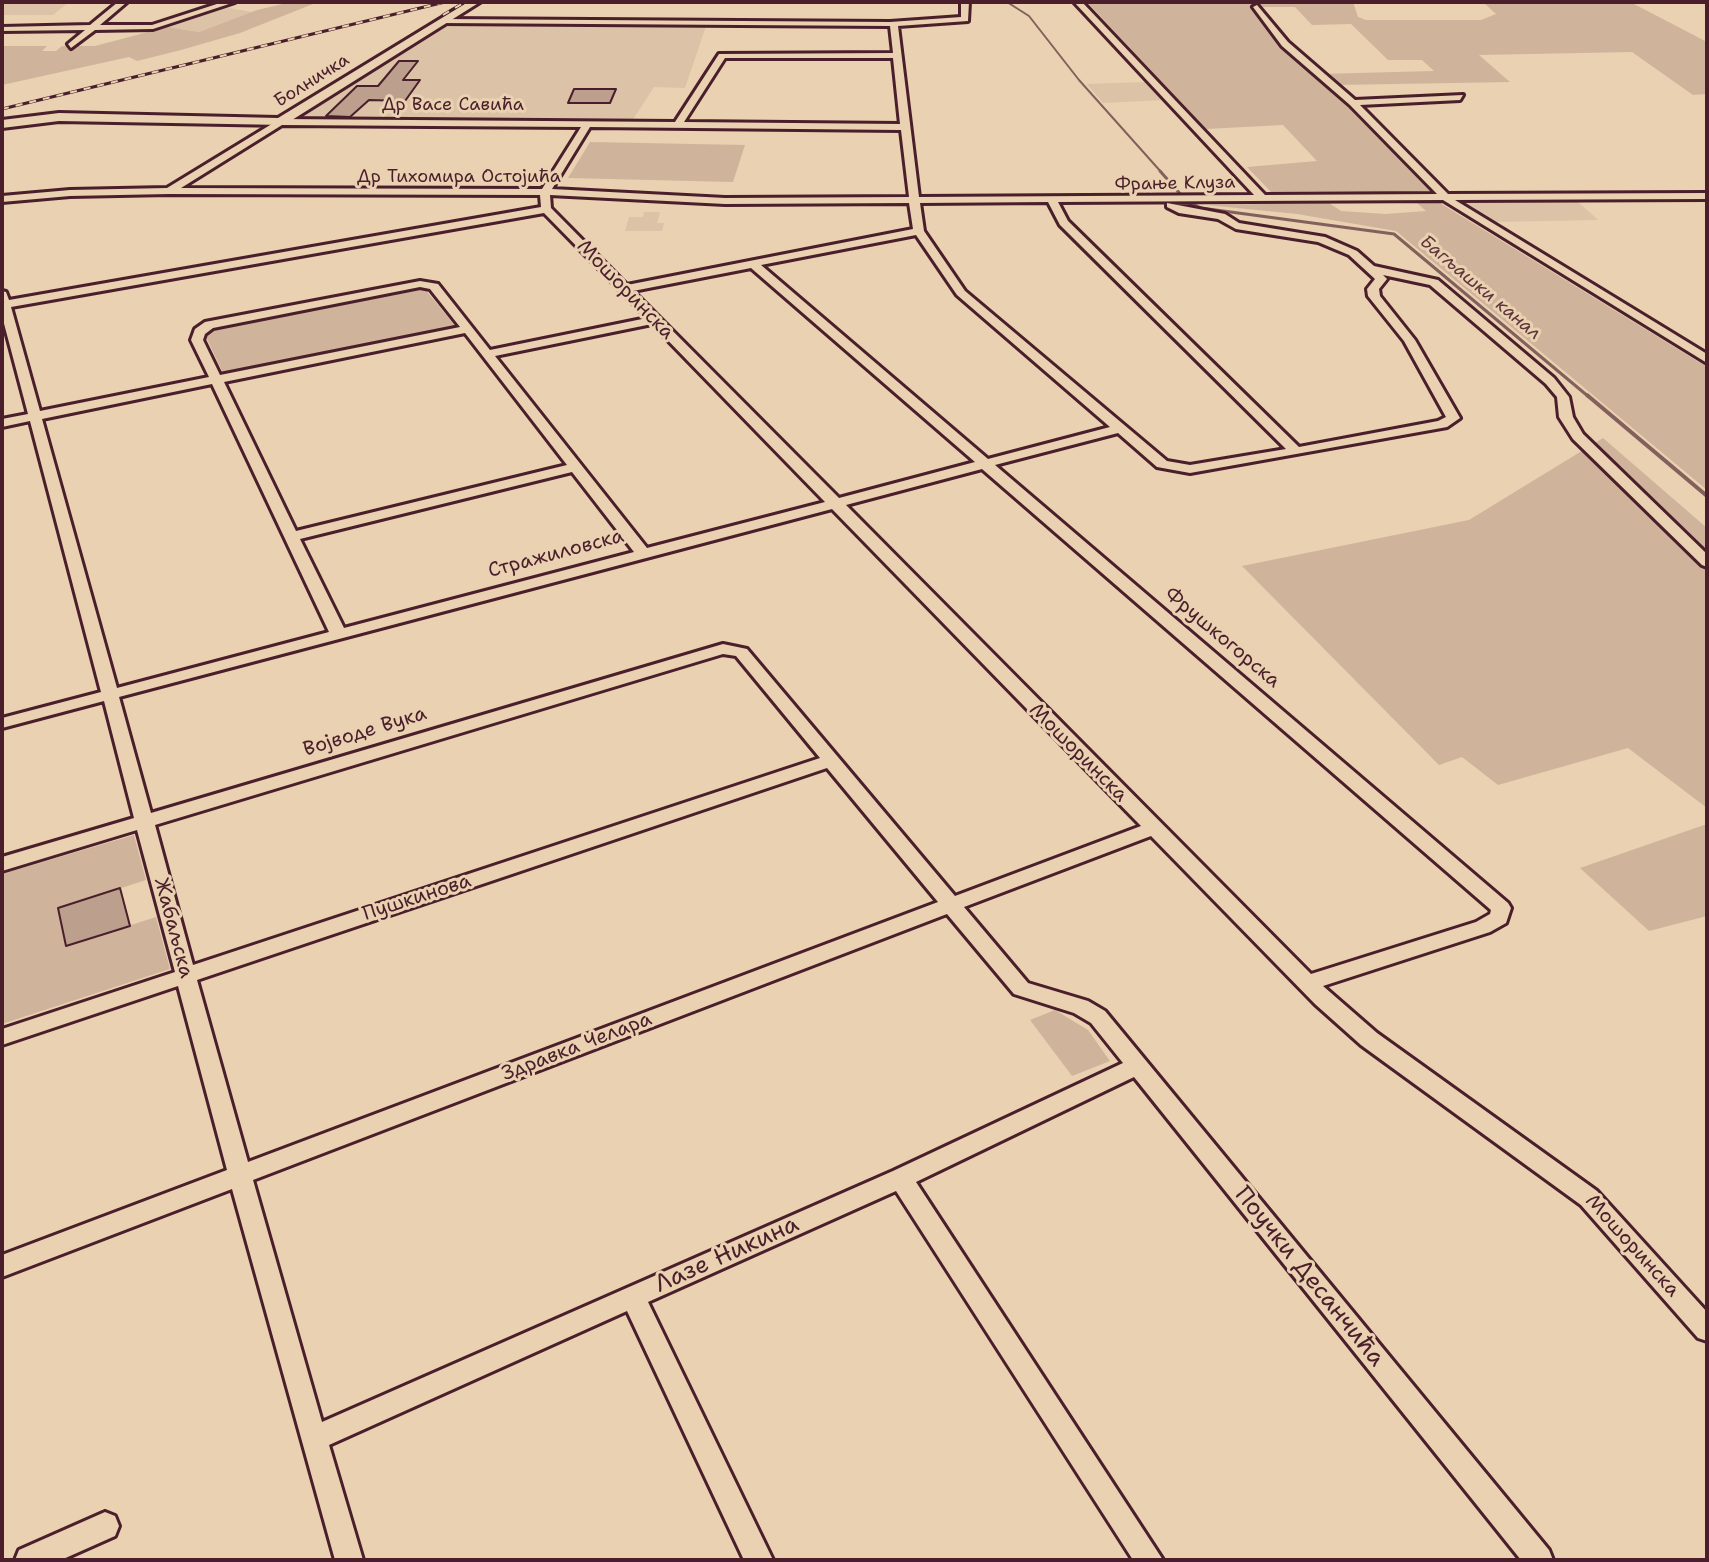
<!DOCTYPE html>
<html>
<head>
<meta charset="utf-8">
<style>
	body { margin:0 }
	#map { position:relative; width:1709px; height:1562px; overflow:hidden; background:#e9d1b1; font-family:"Shantell Sans",sans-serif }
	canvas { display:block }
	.frame { position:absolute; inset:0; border:4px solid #4a1f2b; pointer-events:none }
</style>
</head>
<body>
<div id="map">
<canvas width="1709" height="1562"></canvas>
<div class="frame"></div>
</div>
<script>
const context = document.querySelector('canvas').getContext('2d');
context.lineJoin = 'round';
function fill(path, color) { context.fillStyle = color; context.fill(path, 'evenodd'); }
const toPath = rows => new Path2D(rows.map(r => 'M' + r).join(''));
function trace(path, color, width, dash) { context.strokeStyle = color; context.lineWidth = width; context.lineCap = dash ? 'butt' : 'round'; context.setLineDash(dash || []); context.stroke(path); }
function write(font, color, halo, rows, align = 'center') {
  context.font = font + ' "Shantell Sans",sans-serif'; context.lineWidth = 6; context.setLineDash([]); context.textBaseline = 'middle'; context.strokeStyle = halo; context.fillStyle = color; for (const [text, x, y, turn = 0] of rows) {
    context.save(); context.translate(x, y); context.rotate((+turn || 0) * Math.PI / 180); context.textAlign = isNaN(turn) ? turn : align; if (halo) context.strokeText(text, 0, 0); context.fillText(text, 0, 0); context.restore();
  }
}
fill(toPath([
	[2,2,69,2,53,15,2,15],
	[223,7,252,12,199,32,167,27],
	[446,23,533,25,706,26,685,88,654,87,632,121,298,119],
	[1148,82,1165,100,1103,103,1087,84],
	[1577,201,1598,220,1491,222,1458,202],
	[644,212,660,212,657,223,664,223,662,231,625,231,629,217,643,217]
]), '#dcc2a6');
fill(toPath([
	[291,2,318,2,240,33,181,50,137,61,129,57,2,85,2,46,47,46,42,51,56,51,62,46,95,46,167,27,199,32,257,10],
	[1087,2,1353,2,1358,17,1366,20,1481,20,1496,14,1484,3,1634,4,1707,42,1707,94,1693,95,1632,52,1479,55,1510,82,1335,85,1320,74,1434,71,1422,60,1388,60,1351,24,1312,25,1295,7,1254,7,1283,46,1308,70,1331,85,1436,195,1274,195,1247,167,1317,161,1283,125,1206,129],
	[590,142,745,145,733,182,568,178],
	[1416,202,1440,203,1707,367,1707,490,1396,231,1297,214,1207,205,1329,203,1341,211,1385,214,1426,211],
	[424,288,456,327,223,373,206,337,218,327],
	[1603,438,1707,528,1707,808,1628,748,1498,785,1462,757,1439,765,1242,566,1469,520],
	[1707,824,1707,916,1649,931,1580,868],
	[134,835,146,880,59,908,66,946,156,917,170,969,2,1024,2,874],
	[1055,1010,1088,1030,1110,1061,1072,1076,1030,1020]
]), '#cfb49b');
trace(toPath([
	[1007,2,1029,16,1079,80,1162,173]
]), '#84605c', 2);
trace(toPath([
	[1160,171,1182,196],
	[1189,203,1201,208,1394,234,1589,397]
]), '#84605c', 3);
trace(toPath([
	[1587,395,1707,496]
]), '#84605c', 4);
const building = toPath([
	[399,61,418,61,403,80,420,80,405,101,369,100,350,117,326,116,357,86,378,86,399,61],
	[574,89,616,89,610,103,568,103,574,89],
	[120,888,130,926,66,946,58,908,120,888]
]);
fill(building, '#bc9f8c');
trace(building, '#4a1f2b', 2);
const minor = toPath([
	[118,2,127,2,100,25,152,25,223,2,235,2,153,29,95,30,71,48,68,44,85,30,2,31,2,27,90,25,118,2],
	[961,2,969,2,968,21,898,26,919,197,1254,195,1074,2,1082,2,1265,195,1437,194,1350,105,1282,46,1253,7,1257,5,1288,42,1355,100,1463,95,1460,100,1360,105,1448,194,1707,193,1707,199,1455,200,1707,354,1707,363,1443,200,1058,202,1068,221,1299,447,1438,421,1446,417,1404,341,1368,296,1367,289,1375,279,1349,255,1318,242,1236,229,1218,219,1179,213,1167,207,1167,203,1225,214,1239,223,1325,237,1357,251,1374,266,1438,280,1554,378,1569,397,1573,417,1583,434,1707,554,1707,567,1702,565,1573,439,1559,417,1557,397,1546,384,1430,285,1383,275,1387,279,1379,289,1380,296,1415,340,1460,418,1447,427,1190,473,1157,467,1118,433,995,465,1508,903,1511,908,1506,923,1490,932,1323,986,1377,1033,1597,1191,1707,1312,1707,1341,1698,1338,1581,1205,1361,1045,1315,1004,1151,836,964,907,1028,983,1088,1001,1105,1011,1549,1550,1553,1560,1521,1560,1134,1077,916,1182,1163,1560,1133,1560,896,1191,648,1302,773,1560,744,1560,627,1311,329,1445,363,1560,335,1560,232,1189,2,1277,2,1255,227,1170,178,986,2,1045,2,1029,175,972,137,830,2,871,2,857,134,818,104,701,2,728,2,718,101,692,30,421,2,427,2,419,28,414,2,316,2,291,6,292,9,300,541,207,540,195,169,194,70,196,2,202,2,196,70,190,167,188,280,119,675,122,719,54,893,53,890,26,440,23,443,19,890,22,961,17,961,2],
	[725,58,893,58,900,124,684,122,725,58],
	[282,125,581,127,542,189,181,188,282,125],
	[590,127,901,130,909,197,725,198,552,189,590,127],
	[550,195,725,204,909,203,913,229,627,285,551,208,550,195],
	[1048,202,1060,225,1286,449,1190,465,1167,461,965,291,924,231,920,203,1048,202],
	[544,213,647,318,490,350,438,284,420,281,205,322,195,329,191,340,209,377,40,411,11,307,544,213],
	[916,235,957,295,1110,427,988,459,761,265,916,235],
	[751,268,975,462,839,498,633,291,751,268],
	[420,287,430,289,460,327,220,375,203,340,205,334,213,328,420,287],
	[652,324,825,502,647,548,495,356,652,324],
	[465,333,567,465,296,531,224,382,465,333],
	[212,384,329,632,117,688,42,419,212,384],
	[982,469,1491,910,1490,914,1476,922,1311,974,846,505,982,469],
	[572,472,634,552,344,628,300,539,572,472],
	[832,509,1141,826,955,896,747,649,723,644,151,813,119,697,832,509],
	[723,654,736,656,820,758,193,965,155,825,723,654],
	[827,768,938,902,248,1162,197,980,827,768],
	[947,914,1014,994,1074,1013,1091,1023,1123,1063,893,1171,322,1422,253,1180,947,914],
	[105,1512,115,1516,119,1526,115,1536,61,1560,15,1560,19,1550,105,1512]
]);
const tertiary = toPath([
	[468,2,480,2,284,125,59,121,2,128,2,120,59,113,278,118,468,2]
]);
trace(minor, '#4a1f2b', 6);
trace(tertiary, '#4a1f2b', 6);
fill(minor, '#e9d1b1');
fill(tertiary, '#e9d1b1');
const rail = toPath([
	[443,15,465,2],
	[2,109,445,2]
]);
trace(rail, '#4a1f2b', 3);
trace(rail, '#e9d1b1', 2, [7]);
write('18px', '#4a1f2b', '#e9d1b1', [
	["Болничка",312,81,-32],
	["Др Васе Савића",453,105],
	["Др Тихомира Остојића",459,177],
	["Фрање Клуза",1175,184,-1]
]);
write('italic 18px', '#5d353b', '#e9d1b1', [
	["Багљашки канал",1480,288,40]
]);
write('20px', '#4a1f2b', '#e9d1b1', [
	["Мошоринска",625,290,46],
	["Стражиловска",556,554,-15],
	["Фрушкогорска",1222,638,40],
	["Војводе Вука",365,732,-17],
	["Мошоринска",1078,753,45],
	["Пушкинова",417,898,-18],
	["Жабаљска",173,928,75],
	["Здравка Челара",577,1047,-21],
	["Мошоринска",1632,1246,48]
]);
write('24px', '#4a1f2b', '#e9d1b1', [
	["Лазе Никина",727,1255,-24],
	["Поучки Десанчића",1309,1277,51]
]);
</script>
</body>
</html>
